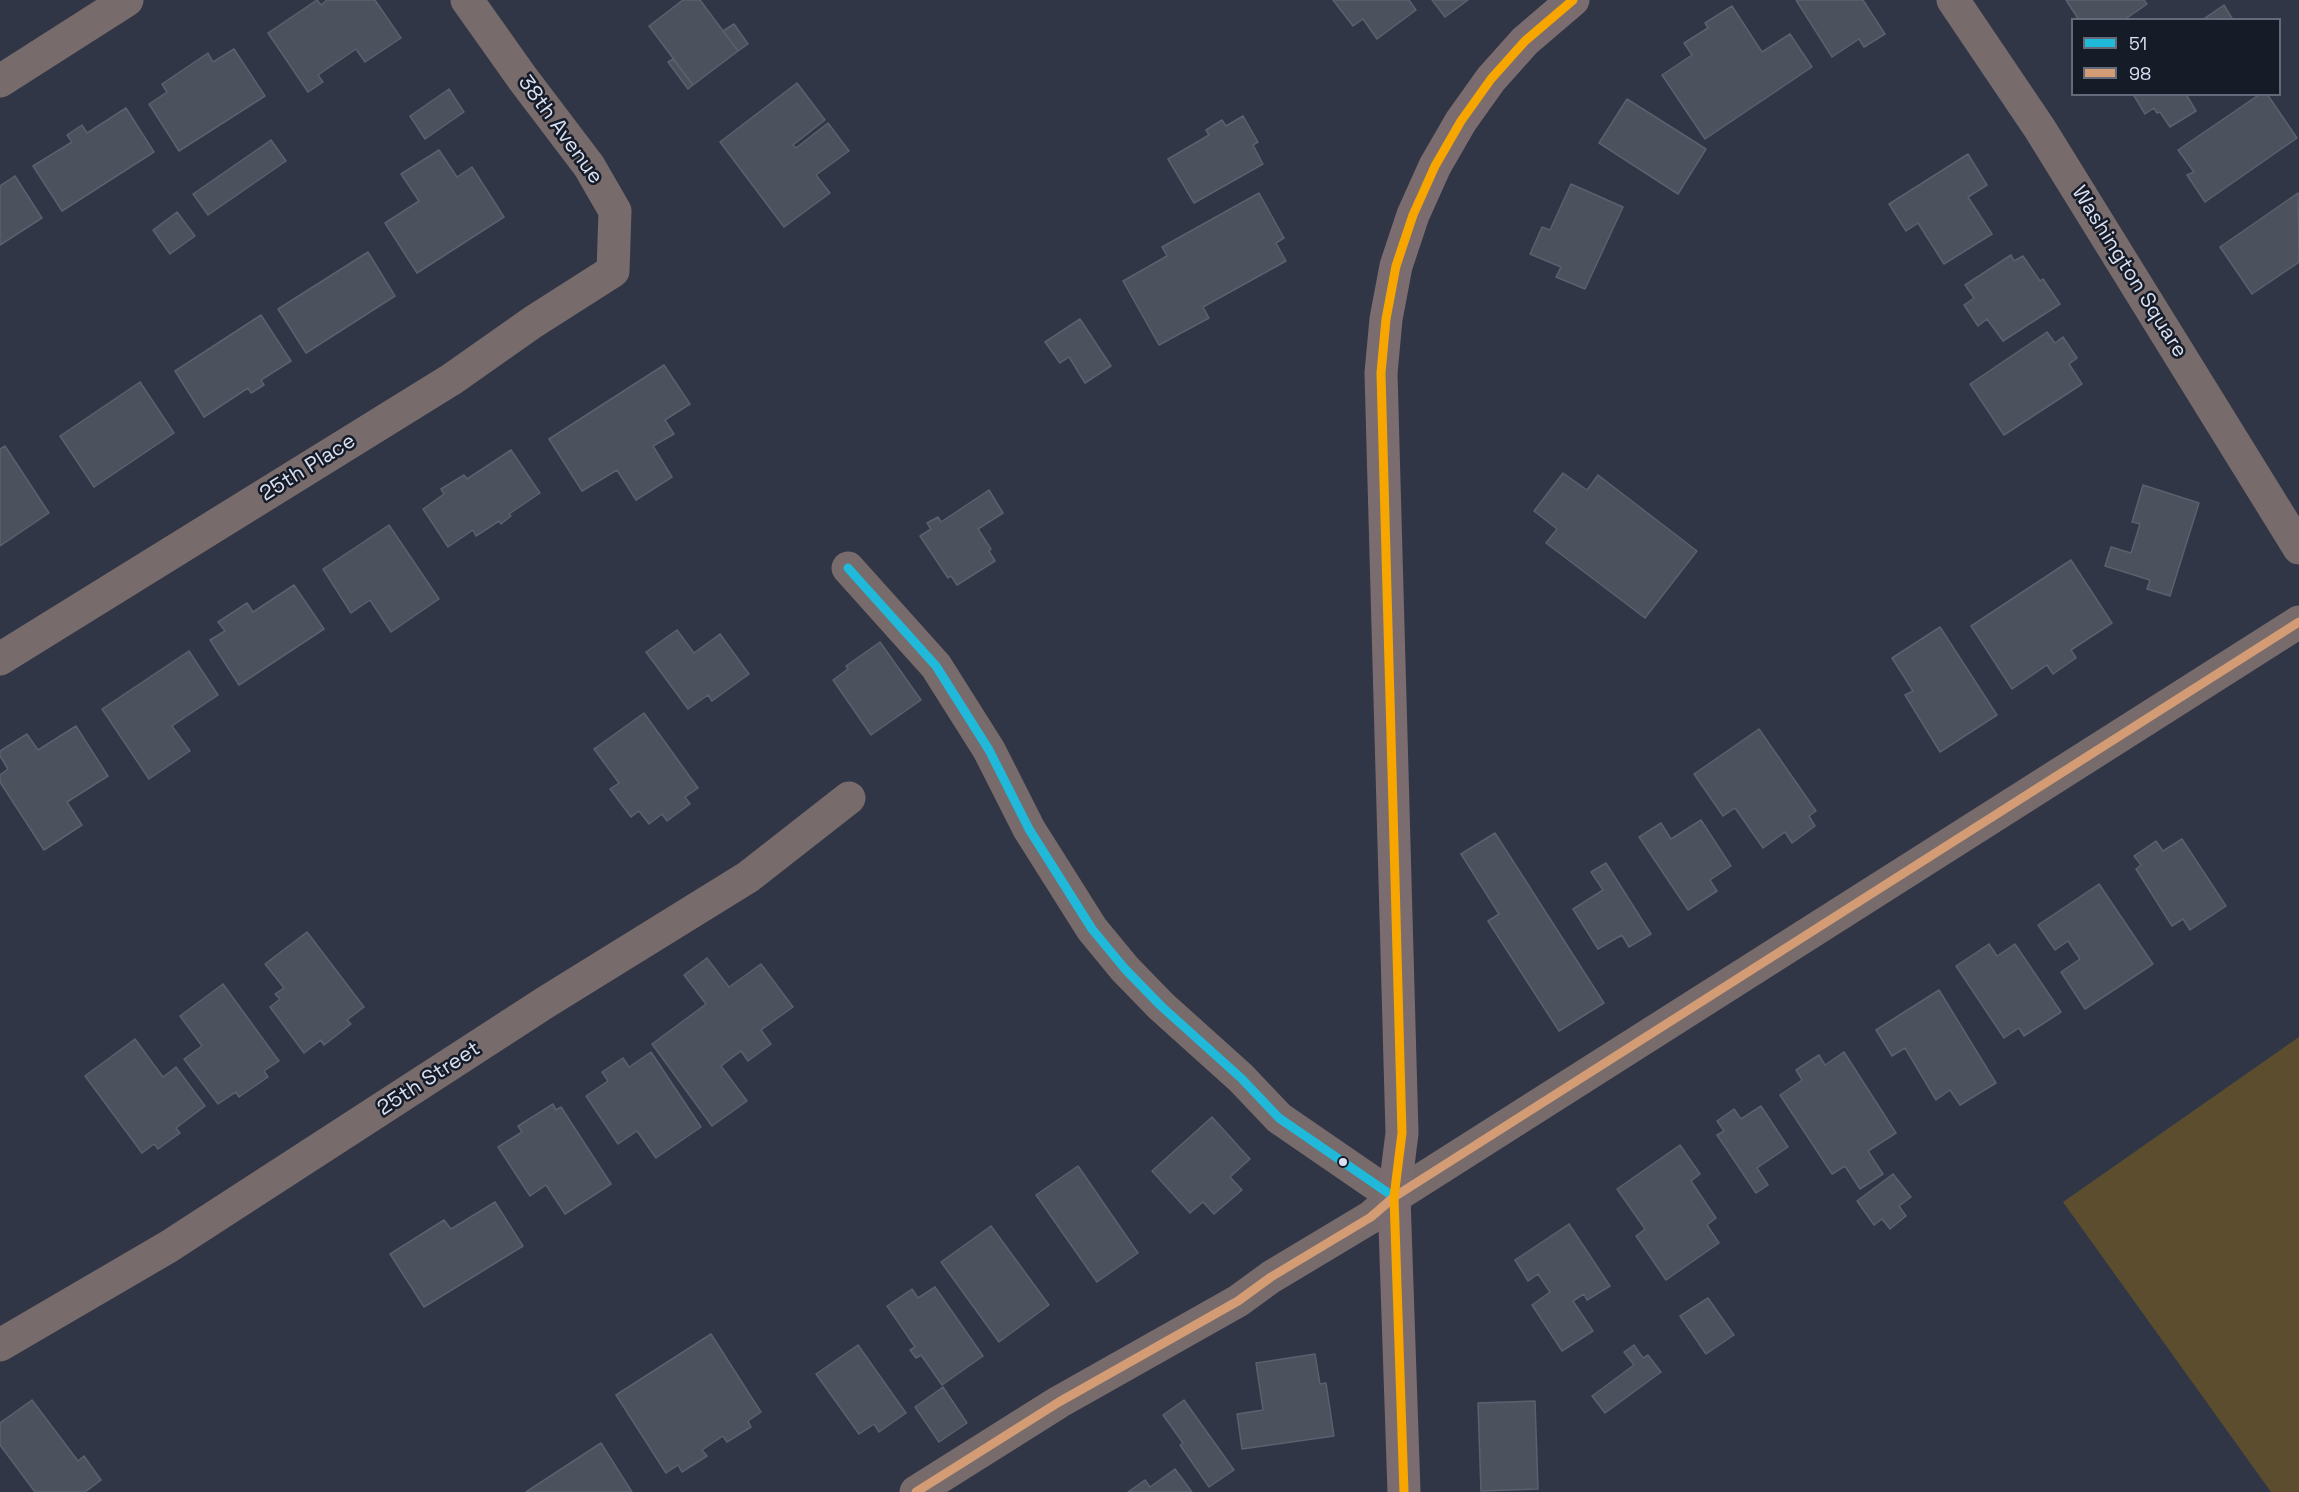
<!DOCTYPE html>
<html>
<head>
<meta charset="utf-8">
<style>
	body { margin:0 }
	#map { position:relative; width:2299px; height:1492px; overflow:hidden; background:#313646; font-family:"Space Grotesk",sans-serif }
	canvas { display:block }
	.legend { position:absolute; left:2071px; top:18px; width:210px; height:78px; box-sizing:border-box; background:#161b28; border:2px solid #646a79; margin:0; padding:8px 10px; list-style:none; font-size:18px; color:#d9e1f3 }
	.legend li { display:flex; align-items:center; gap:12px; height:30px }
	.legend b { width:30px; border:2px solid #646a79 }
</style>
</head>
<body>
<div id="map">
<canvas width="2299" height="1492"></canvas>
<ul class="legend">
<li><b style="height:8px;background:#20b9da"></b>51</li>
<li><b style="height:8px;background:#d39c74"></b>98</li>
</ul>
</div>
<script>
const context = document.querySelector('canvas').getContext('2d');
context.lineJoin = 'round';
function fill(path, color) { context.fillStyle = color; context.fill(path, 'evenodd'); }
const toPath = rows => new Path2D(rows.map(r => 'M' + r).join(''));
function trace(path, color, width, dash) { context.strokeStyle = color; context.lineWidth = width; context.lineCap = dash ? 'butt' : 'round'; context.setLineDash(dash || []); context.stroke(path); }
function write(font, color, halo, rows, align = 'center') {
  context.font = font + ' "Space Grotesk",sans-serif'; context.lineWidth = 5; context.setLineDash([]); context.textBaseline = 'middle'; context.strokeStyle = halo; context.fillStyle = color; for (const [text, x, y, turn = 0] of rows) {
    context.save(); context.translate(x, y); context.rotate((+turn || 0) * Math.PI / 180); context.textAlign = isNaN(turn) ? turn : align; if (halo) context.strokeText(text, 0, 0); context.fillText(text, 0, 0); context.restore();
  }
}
fill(toPath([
	[2299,1037,2299,1492,2271,1492,2063,1202]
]), '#5b4d2e');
const building = toPath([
	[317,0,321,5,327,0,375,0,401,38,365,62,356,49,318,75,323,82,308,92,268,33,317,0],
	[683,0,700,0,738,51,693,85,649,26,683,0],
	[1333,0,1409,0,1416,10,1377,39,1363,19,1353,26,1333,0],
	[1432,0,1468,0,1445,17,1432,0],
	[1796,0,1863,0,1885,34,1864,47,1859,39,1832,57,1796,0],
	[2066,0,2144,0,2147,4,2124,20,2079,20,2066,0],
	[2224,5,2233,20,2202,20,2224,5],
	[1732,6,1762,52,1790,34,1812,67,1705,139,1662,75,1692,55,1684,43,1708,28,1705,23,1732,6],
	[734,24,748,44,738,51,723,31,734,24],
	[234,49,265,96,179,151,149,104,167,92,162,84,208,53,213,62,234,49],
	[673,59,693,85,688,89,668,62,673,59],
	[797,83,825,120,793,145,796,148,828,123,849,151,816,175,830,193,784,227,720,142,797,83],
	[449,89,464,112,425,139,410,116,449,89],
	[2133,94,2186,94,2196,111,2170,127,2160,112,2157,113,2154,108,2145,114,2133,94],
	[2260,94,2267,94,2297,138,2205,202,2187,175,2194,172,2178,150,2260,94],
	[1627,99,1706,149,1678,194,1599,143,1627,99],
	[126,108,154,152,62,211,33,166,72,142,67,135,82,125,87,133,126,108],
	[1243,116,1258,142,1253,145,1263,164,1194,203,1168,159,1209,135,1206,130,1222,120,1226,126,1243,116],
	[271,140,286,161,208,215,193,194,271,140],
	[439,150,457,177,472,167,504,217,417,273,385,223,419,201,401,174,439,150],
	[1968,154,1987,185,1968,197,1992,234,1944,264,1918,223,1906,231,1889,204,1968,154],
	[15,176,42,218,0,245,0,186,15,176],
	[1571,184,1623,207,1585,289,1556,277,1561,267,1530,254,1542,227,1550,230,1571,184],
	[1259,193,1284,238,1276,243,1286,261,1203,307,1209,318,1159,345,1123,281,1167,256,1162,247,1259,193],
	[2298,193,2299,262,2252,294,2220,247,2298,193],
	[177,212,195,236,170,254,153,230,177,212],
	[368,252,395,296,306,353,278,309,368,252],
	[2011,255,2014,261,2023,256,2040,281,2043,279,2060,304,2003,341,1987,319,1978,326,1964,305,1974,298,1965,285,2011,255],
	[261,315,291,361,261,380,264,385,251,393,248,388,204,417,175,371,261,315],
	[1080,319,1111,366,1085,383,1069,357,1060,363,1045,342,1080,319],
	[2047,332,2055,343,2063,337,2077,358,2069,364,2082,384,2004,435,1970,384,2047,332],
	[664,365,690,404,665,420,674,434,653,446,672,477,636,500,617,470,582,491,549,439,664,365],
	[140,382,174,433,94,487,60,436,140,382],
	[5,446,49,513,0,546,0,449,5,446],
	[511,450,540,493,509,514,511,516,501,524,499,521,476,536,473,530,448,547,423,509,444,494,441,489,464,475,467,479,511,450],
	[1563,473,1587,490,1598,475,1697,551,1645,618,1546,543,1557,529,1534,511,1563,473],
	[2143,485,2199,503,2170,596,2147,589,2150,580,2105,566,2111,547,2131,553,2140,524,2132,522,2143,485],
	[989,490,1003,513,978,529,991,549,989,551,995,561,957,585,951,576,948,578,920,536,931,529,927,523,938,517,941,522,989,490],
	[389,525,439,599,391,632,370,600,351,613,323,569,389,525],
	[2071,560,2112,623,2071,650,2076,658,2053,674,2047,665,2012,689,1971,626,2071,560],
	[294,585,324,629,239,685,210,640,225,631,218,622,247,603,253,612,294,585],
	[1940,627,1997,715,1940,752,1905,695,1913,691,1892,658,1940,627],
	[677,630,694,653,720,634,749,674,712,701,708,695,688,709,646,652,677,630],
	[880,642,921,700,871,735,833,680,848,669,846,666,880,642],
	[189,651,218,695,172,726,190,751,149,779,102,709,189,651],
	[644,713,698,788,685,797,690,804,667,821,662,814,649,824,639,811,631,817,610,789,619,783,594,749,644,713],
	[76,726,108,776,67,802,82,825,44,850,0,782,0,775,8,769,0,756,0,751,27,734,38,750,76,726],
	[1759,729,1816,811,1809,816,1815,826,1792,843,1785,832,1763,848,1735,808,1723,816,1694,774,1759,729],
	[1701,820,1731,866,1710,880,1717,891,1688,910,1639,837,1661,823,1671,839,1701,820],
	[1495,833,1604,1003,1559,1031,1488,921,1499,914,1461,854,1495,833],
	[2182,839,2226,906,2190,930,2183,919,2172,926,2136,869,2141,865,2134,856,2156,841,2163,851,2182,839],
	[1606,863,1651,934,1629,947,1622,935,1598,949,1573,909,1603,890,1591,872,1606,863],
	[2099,884,2153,964,2085,1009,2061,972,2080,959,2068,941,2055,950,2038,925,2099,884],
	[307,932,364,1007,347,1020,351,1024,324,1045,321,1040,304,1053,270,1007,280,999,275,994,284,988,265,964,307,932],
	[1989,944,1997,956,2015,944,2061,1012,2024,1036,2019,1028,2004,1038,1956,966,1989,944],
	[707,958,729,987,761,964,793,1007,761,1030,771,1044,748,1061,741,1051,721,1066,747,1101,712,1126,652,1044,706,1004,684,975,707,958],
	[223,984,279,1061,264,1071,268,1077,239,1097,236,1092,218,1104,184,1059,202,1046,180,1016,223,984],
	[1939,990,1996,1083,1960,1105,1950,1090,1936,1100,1905,1048,1892,1056,1876,1030,1939,990],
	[135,1039,163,1077,176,1067,205,1106,176,1128,180,1133,158,1149,154,1144,142,1153,85,1076,135,1039],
	[651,1052,701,1127,656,1158,637,1131,618,1144,586,1096,608,1081,602,1072,623,1058,629,1067,651,1052],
	[1844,1052,1896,1133,1868,1151,1883,1174,1860,1189,1845,1166,1832,1174,1780,1095,1802,1080,1796,1070,1819,1055,1825,1065,1844,1052],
	[553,1104,556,1110,561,1107,611,1184,565,1214,546,1185,530,1196,498,1147,522,1132,518,1126,553,1104],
	[1761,1106,1788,1147,1757,1168,1768,1185,1756,1193,1717,1135,1724,1131,1717,1121,1734,1109,1741,1119,1761,1106],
	[1212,1117,1250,1159,1230,1177,1242,1190,1214,1214,1203,1202,1190,1213,1152,1171,1212,1117],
	[1680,1145,1700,1174,1691,1181,1716,1218,1707,1225,1719,1243,1666,1280,1636,1236,1645,1229,1617,1189,1680,1145],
	[1078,1166,1138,1253,1097,1282,1036,1195,1078,1166],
	[1893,1174,1911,1197,1899,1206,1906,1216,1890,1229,1882,1219,1874,1225,1857,1201,1893,1174],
	[495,1202,523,1246,424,1307,390,1254,444,1220,451,1229,495,1202],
	[1569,1224,1610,1286,1587,1300,1584,1294,1573,1301,1593,1331,1562,1351,1532,1305,1550,1292,1538,1274,1528,1281,1515,1260,1569,1224],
	[991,1226,1049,1305,999,1342,941,1262,991,1226],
	[935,1287,983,1356,942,1385,921,1355,916,1358,910,1350,915,1347,887,1306,912,1289,918,1298,935,1287],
	[1708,1298,1734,1335,1706,1354,1680,1316,1708,1298],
	[711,1334,761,1412,748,1421,751,1427,727,1442,723,1436,702,1450,707,1456,682,1472,678,1465,666,1473,616,1395,711,1334],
	[858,1345,906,1413,879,1432,874,1424,859,1434,816,1374,858,1345],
	[1634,1345,1643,1358,1648,1355,1661,1372,1605,1413,1592,1396,1634,1365,1624,1352,1634,1345],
	[1315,1354,1320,1384,1326,1383,1334,1436,1242,1449,1237,1414,1263,1410,1256,1363,1315,1354],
	[943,1387,967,1423,939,1442,915,1407,943,1387],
	[32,1400,78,1461,84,1456,101,1480,85,1492,35,1492,0,1445,0,1423,32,1400],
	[1184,1400,1234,1470,1209,1487,1180,1445,1183,1443,1163,1415,1184,1400],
	[1535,1401,1538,1489,1481,1491,1478,1403,1535,1401],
	[601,1443,632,1492,526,1492,601,1443],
	[1175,1469,1192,1492,1128,1492,1145,1480,1150,1487,1175,1469]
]);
fill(building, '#4b525e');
trace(building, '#5a616e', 1.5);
trace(toPath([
	[1953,0,2040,129,2299,548],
	[0,81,127,0],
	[848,568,936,666,989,750,1029,829,1092,929,1125,969,1161,1006,1241,1078,1279,1118,1394,1197],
	[0,659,452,379,533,322,613,271,615,211,589,166,523,79,467,0],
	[0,1345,168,1247,546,1002,748,877,849,798],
	[916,1492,1059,1402,1238,1301,1271,1277,1371,1217,1394,1197,2299,622]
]), '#786b6b', 33);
trace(toPath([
	[1404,1492,1394,1197,1402,1133,1381,373,1386,319,1396,266,1413,215,1435,166,1461,121,1491,79,1525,41,1573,0]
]), '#7b6d6f', 33);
trace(toPath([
	[848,568,936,666,989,750,1029,829,1092,929,1125,969,1161,1006,1241,1078,1279,1118,1394,1197]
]), '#20b9da', 9);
trace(toPath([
	[916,1492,1059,1402,1238,1301,1271,1277,1371,1217,1394,1197,2299,622]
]), '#d39c74', 9);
trace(toPath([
	[1404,1492,1394,1197,1402,1133,1381,373,1386,319,1396,266,1413,215,1435,166,1461,121,1491,79,1525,41,1573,0]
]), '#f7a600', 9);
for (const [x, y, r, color] of [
	[1343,1162,5,"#d9e1f3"]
]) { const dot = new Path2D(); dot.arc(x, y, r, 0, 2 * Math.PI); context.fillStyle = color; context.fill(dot); trace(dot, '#161b28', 2); }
write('21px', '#d9e1f3', '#161b28', [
	["38th Avenue",560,130,54],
	["Washington Square",2129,272,58],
	["25th Place",308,468,-32],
	["25th Street",429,1079,-33]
]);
</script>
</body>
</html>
